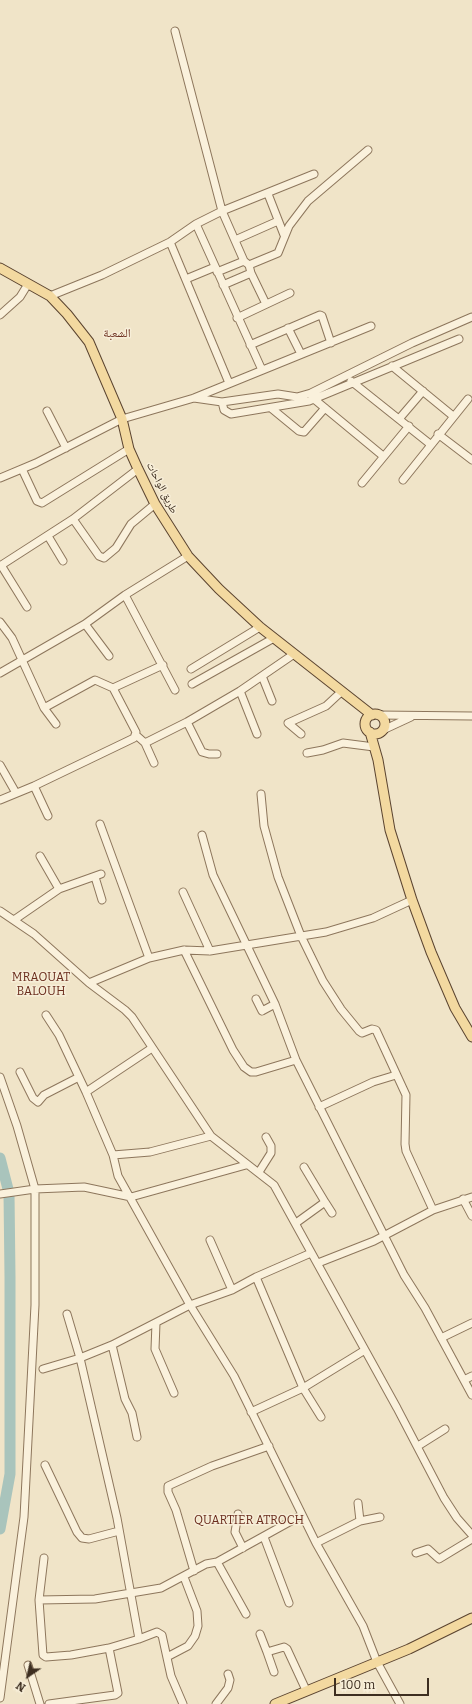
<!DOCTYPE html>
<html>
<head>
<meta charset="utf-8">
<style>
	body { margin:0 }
	#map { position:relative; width:472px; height:1704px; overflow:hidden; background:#f0e4c8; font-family:Bitter,serif }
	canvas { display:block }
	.north { position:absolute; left:8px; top:1656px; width:40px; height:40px; -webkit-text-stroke:3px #f7eed8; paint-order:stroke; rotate:214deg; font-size:11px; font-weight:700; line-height:16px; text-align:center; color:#3d2e20 }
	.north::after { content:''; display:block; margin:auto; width:14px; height:18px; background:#3d2e20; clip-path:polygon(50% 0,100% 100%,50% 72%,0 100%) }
	.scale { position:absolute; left:334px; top:1678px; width:95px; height:18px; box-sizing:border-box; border:2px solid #3d2e20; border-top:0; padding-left:5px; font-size:12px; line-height:14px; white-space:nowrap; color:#3d2e20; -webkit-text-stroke:3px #f7eed8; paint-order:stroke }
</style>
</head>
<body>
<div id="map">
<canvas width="472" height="1704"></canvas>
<div class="north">N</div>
<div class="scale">100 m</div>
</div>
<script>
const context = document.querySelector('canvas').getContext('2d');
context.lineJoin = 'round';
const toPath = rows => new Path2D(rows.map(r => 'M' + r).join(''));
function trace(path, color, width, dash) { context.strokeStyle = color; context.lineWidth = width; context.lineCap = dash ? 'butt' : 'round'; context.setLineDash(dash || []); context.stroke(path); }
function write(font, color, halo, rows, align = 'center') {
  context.font = font + ' Bitter,"Noto Naskh Arabic",serif'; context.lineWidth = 3; context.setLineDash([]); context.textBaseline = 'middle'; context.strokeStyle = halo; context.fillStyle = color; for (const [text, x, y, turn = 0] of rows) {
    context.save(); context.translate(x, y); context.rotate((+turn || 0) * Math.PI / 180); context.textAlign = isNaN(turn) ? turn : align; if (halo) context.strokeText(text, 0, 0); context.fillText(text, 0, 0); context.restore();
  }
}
trace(toPath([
	[0,1158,9,1193,10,1277,10,1474,0,1529]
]), '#a9c4bc', 11);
const minor = toPath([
	[175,31,222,211,244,261,249,265,251,273,266,304],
	[268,194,284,235],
	[196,224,262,370],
	[235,240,278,221],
	[170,242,229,383],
	[249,265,278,253,289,226,308,201,368,150],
	[217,272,244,261],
	[186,279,215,267],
	[223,285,251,273],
	[50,296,102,275,170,242,196,224,222,211,314,174],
	[0,315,20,297,28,284],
	[237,318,290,293],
	[288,328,301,354],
	[250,345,320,315,322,316,331,343],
	[392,366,453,416],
	[351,381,430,444],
	[194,398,222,402,278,394,297,397,311,393,412,343,472,317],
	[314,399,383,456],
	[222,402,224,410,231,414,309,401,459,339],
	[271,408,299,431,304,432,325,408],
	[47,411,66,448],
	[399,419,423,391],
	[438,434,472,460],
	[22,469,37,501,42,503,129,449],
	[0,478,36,463,122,419,194,398,371,326],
	[403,480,468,399],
	[362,483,409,426],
	[73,519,99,556,104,558,116,548,131,524,155,504],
	[48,536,63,561],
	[1,565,27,607],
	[0,566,73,519,138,469],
	[125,595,175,690],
	[0,622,12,638,44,708,56,724],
	[85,624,109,656],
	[191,669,260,627],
	[0,673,85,624,125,595,188,556],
	[262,676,272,701],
	[192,684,274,638],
	[240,691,257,734],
	[44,708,95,680,113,688,163,665],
	[378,715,472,716],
	[187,722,202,752,209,754,217,754],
	[383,730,411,717],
	[301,734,288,723,326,706,341,692],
	[136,735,145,743,154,763],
	[145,743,187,722,240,691,294,654],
	[307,753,323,750,343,743,374,747],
	[0,765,16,793],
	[34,786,48,816],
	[261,794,264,826,278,877,301,936,323,981,341,1009,359,1031,362,1033,372,1029,376,1030,406,1095,405,1144,406,1151,433,1210],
	[0,800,34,786,134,738,136,732,113,688],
	[100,824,149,958],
	[202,835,213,875,275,1004,296,1060,404,1275,425,1308,472,1395],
	[40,856,59,889],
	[95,877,102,900],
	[183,892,210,951],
	[0,911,34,934,89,983,149,958,184,950,210,951,326,932,373,918,412,900],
	[14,920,59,889,101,874],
	[184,950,233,1050,244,1067,251,1072,256,1072,296,1060],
	[89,983,125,1010,132,1017,211,1136,274,1185,397,1408,444,1498,457,1518,472,1535],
	[256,999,262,1011,275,1004],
	[46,1015,59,1035,86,1092,113,1155,118,1176,190,1305,234,1376,316,1543,363,1626,377,1662,400,1704],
	[20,1072,33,1098,38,1102,44,1095,79,1077],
	[0,1077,17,1126,35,1189,35,1305,24,1517,0,1698],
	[86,1092,152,1048],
	[319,1107,373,1082,396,1075],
	[113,1155,150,1152,211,1136],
	[259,1172,271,1153,271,1146,266,1137],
	[0,1194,35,1189,84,1187,131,1197,246,1165],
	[463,1199,472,1216],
	[325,1202,332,1213],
	[296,1223,325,1202,304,1167],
	[210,1240,232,1290],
	[318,1263,374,1241,433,1210,472,1197],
	[256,1277,303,1388,321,1417],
	[67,1314,80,1358,117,1518,139,1639,157,1632,162,1635,171,1676,183,1704],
	[156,1323,155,1349,174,1393],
	[441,1338,472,1323],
	[112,1345,125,1399,132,1413,137,1437],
	[43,1369,80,1358,112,1345,190,1305,232,1290,256,1277,311,1253],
	[464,1380,472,1376],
	[251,1412,303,1388,365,1350],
	[418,1446,445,1429],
	[45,1465,77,1532,82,1538,89,1539,119,1531],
	[358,1503,360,1521],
	[238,1514,235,1532,243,1548],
	[264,1537,289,1603],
	[316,1543,360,1521,380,1517],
	[416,1553,428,1549,439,1559,472,1539],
	[44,1558,39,1600,43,1655,46,1657,71,1655,109,1648,139,1639],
	[217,1562,246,1614],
	[194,1571,176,1510,168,1492,168,1486,212,1466,269,1446],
	[39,1600,95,1599,161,1588,206,1564,217,1562,302,1515],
	[260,1634,267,1652,284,1647,287,1649,306,1690],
	[267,1652,274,1672],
	[167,1657,188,1646,195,1636,198,1626,197,1611,184,1577],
	[28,1665,40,1704],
	[49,1704,115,1695,118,1693,109,1648],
	[216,1704,228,1688,230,1680,228,1674]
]);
const major = toPath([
	[0,268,50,296,67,314,89,342,122,419,129,449,138,469,155,504,188,556,219,589,260,627,372,715],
	'365 724a10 10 0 1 1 20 0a10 10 0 1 1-20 0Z',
	[370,732,378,760,390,830,412,900,431,952,455,1008,472,1037],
	[275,1704,409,1649,472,1618]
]);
trace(minor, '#8d765c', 9);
trace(major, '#5b4430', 11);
trace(minor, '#faf1dc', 7);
trace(major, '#f3d9a0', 9);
write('11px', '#3d2e20', '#f7eed8', [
	["طريق الواحات",162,488,63]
]);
write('12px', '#6b2e1e', '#f7eed8', [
	["الشعبة",117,334],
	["MRAOUAT",41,978],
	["BALOUH",41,992],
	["QUARTIER ATROCH",249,1521]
]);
</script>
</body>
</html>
